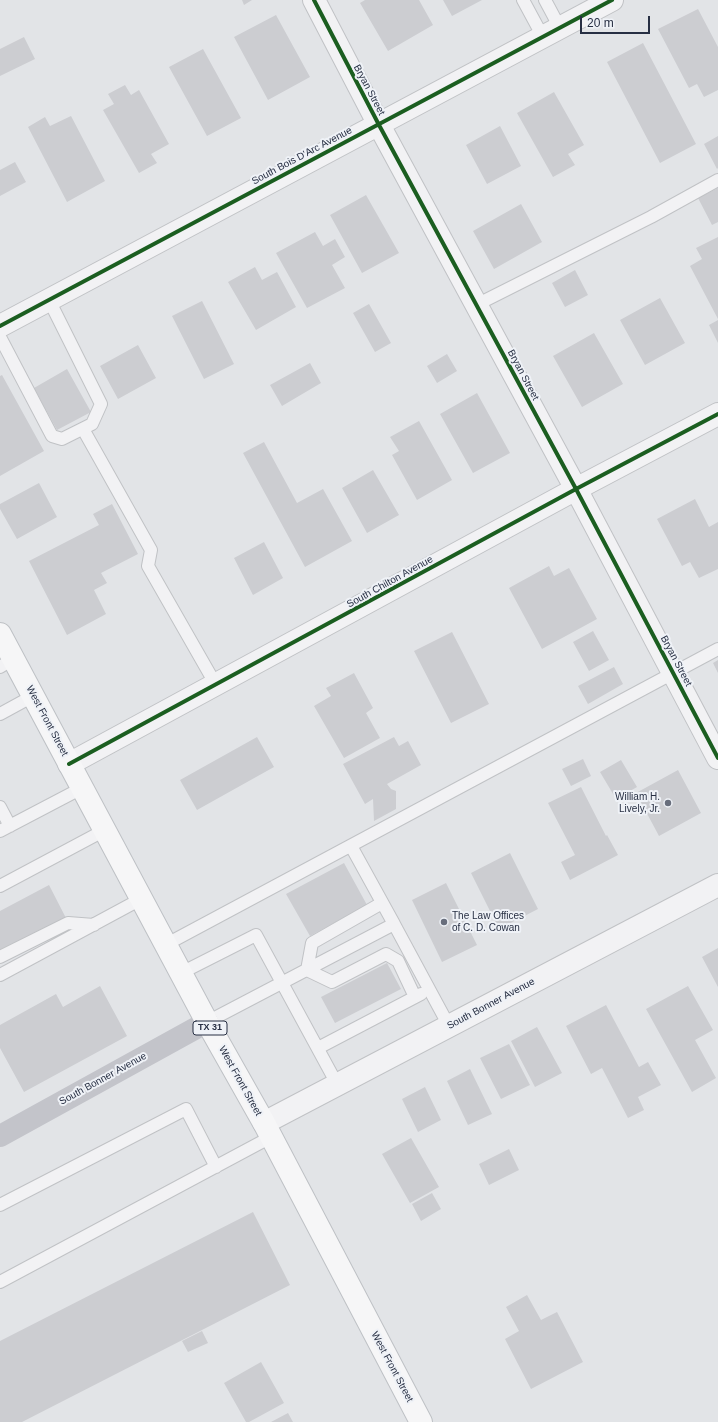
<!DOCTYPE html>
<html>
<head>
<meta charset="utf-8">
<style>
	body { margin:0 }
	#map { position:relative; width:718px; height:1422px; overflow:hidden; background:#e2e4e7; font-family:Arial,sans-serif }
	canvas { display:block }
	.scale { position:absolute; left:580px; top:16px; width:70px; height:18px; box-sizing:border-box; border:2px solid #272f43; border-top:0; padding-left:5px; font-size:12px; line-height:14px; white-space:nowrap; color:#272f43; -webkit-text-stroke:3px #eff2f7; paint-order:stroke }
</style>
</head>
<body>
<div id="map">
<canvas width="718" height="1422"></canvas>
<div class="scale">20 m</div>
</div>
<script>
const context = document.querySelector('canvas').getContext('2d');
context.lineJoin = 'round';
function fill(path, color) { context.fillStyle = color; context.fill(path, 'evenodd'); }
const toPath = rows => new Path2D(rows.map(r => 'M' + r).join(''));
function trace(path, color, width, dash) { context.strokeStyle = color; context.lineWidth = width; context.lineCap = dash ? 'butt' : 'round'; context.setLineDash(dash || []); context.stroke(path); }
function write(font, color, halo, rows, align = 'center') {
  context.font = font + ' Arial,sans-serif'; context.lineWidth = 4; context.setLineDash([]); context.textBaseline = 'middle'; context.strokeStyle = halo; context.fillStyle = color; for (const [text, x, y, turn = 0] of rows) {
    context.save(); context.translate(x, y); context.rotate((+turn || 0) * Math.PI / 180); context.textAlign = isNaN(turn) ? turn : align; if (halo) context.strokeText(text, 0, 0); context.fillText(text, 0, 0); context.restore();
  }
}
fill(toPath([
	[242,0,252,0,244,5],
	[365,0,419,0,433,25,388,51,360,3],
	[443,0,482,0,452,16],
	[698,9,718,47,718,90,704,97,697,84,689,88,658,29],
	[276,15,310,77,268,100,234,37],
	[24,37,35,59,0,76,0,49],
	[643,43,696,144,660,163,607,62],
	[203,49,241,118,207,136,169,67],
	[125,85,131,95,139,90,169,144,151,154,157,163,139,173,103,110,114,104,108,94],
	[554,92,584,145,568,154,575,165,553,177,517,113],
	[71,116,105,181,67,202,28,127,45,117,50,126],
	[500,126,521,166,487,184,466,145],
	[718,136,718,168,717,169,704,144],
	[15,162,26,182,0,196,0,170],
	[718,188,718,222,712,225,698,198],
	[366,195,399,253,362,273,330,215],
	[521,204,542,242,494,269,473,231],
	[315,232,323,246,335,239,345,257,332,265,345,288,307,308,276,253],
	[718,237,718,319,690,266,702,259,696,248],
	[255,267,262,280,277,272,296,307,256,330,228,282],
	[575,270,588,295,565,307,552,283],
	[660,298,685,343,645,365,620,320],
	[202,301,234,364,204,379,172,316],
	[369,304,391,343,375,352,353,313],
	[718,320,718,343,709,325],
	[594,333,623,384,582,407,553,356],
	[138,345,156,378,118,399,100,366],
	[447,354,457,371,437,383,427,366],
	[310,363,321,383,282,406,270,385],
	[67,369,91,412,57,430,34,388],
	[2,375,44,451,0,476,0,376],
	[477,393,510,453,473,473,440,414],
	[419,421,452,480,417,500,392,455,399,451,390,437],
	[264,442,297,503,323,489,352,541,305,567,243,453],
	[373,470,399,515,367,533,342,488],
	[39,483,57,517,17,539,0,509,0,504],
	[695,499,709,527,718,522,718,569,699,578,690,562,682,566,657,519],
	[112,504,138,554,101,573,107,583,94,590,106,614,67,635,29,561,99,525,93,514],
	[264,542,283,578,253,595,234,558],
	[549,566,554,576,569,568,597,619,542,649,509,588],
	[593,631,609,660,589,671,573,642],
	[452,632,489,704,451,723,414,651],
	[718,660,718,673,713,663],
	[614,667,623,684,588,704,578,686],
	[354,673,373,708,366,713,380,738,344,758,314,706,331,696,326,688],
	[257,737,274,767,197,810,180,780],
	[394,737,399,746,408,741,421,765,387,784,391,789,396,791,396,809,374,821,373,799,365,804,343,764],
	[583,759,591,776,571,786,562,769],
	[621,760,637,787,616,799,600,772],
	[678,770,701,813,659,836,636,793],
	[581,787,606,836,607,835,618,855,570,880,561,862,575,855,548,803],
	[510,853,538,909,499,929,471,873],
	[344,863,367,905,310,936,286,894],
	[446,883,477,945,442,962,412,900],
	[49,885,67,920,0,955,0,911],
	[718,948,718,987,702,957],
	[387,963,401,989,335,1023,321,997],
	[100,986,127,1036,24,1092,0,1048,0,1025,56,994,63,1007],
	[688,986,713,1030,695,1040,716,1078,692,1092,646,1009],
	[606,1005,639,1067,648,1062,661,1085,638,1097,644,1110,628,1118,602,1068,591,1074,566,1026],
	[537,1027,562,1073,535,1087,511,1041],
	[509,1044,530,1085,501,1099,480,1058],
	[470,1069,492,1114,468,1125,447,1081],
	[425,1087,441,1120,418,1132,402,1099],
	[411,1138,439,1187,410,1203,382,1154],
	[509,1149,519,1170,489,1185,479,1164],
	[432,1193,441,1209,421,1221,412,1204],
	[253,1212,290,1285,22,1422,0,1422,0,1341],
	[527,1295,541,1320,557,1312,583,1362,531,1389,505,1339,519,1331,506,1307],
	[202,1331,208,1343,188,1352,182,1341],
	[261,1362,284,1403,249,1422,246,1422,224,1383],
	[288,1413,293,1422,271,1422]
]), '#cccdd1');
const lane = toPath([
	[523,0,543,37],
	[545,0,560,28],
	[476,305,651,217,718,180],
	[0,337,52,436,62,439,92,424,101,404,49,300],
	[83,429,151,550,148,566,216,685],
	[0,667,13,659],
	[0,714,33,696],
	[0,807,10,826],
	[0,831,82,788],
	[351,846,394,924],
	[0,886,105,830],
	[382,903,312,943,307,970,332,982,386,954,398,961,415,997],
	[165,945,718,649],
	[0,957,68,923,94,925],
	[181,973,256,935,337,1084],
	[0,975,141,899],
	[207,1022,394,924,449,1026],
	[318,1048,421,994],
	[0,1205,186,1109,216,1167],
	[0,1282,271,1137]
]);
const street = toPath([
	[314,0,379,125,576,489,718,758],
	[0,326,612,0],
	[69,764,576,489,718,414],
	[264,1123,718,885]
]);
const primary = toPath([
	[0,634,207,1022,264,1123,421,1422]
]);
trace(lane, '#c0c2c5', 14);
trace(street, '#c0c2c5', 24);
trace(primary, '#bec1c5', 24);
trace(lane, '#f2f2f4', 12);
trace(street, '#f2f2f4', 22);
trace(toPath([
	[0,1136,207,1022]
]), '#c3c4ca', 22);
trace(primary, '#f6f6f7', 22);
trace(toPath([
	[314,0,379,125,576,489,718,758],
	[0,326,612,0],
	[69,764,576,489,718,414]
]), '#1b5e20', 4);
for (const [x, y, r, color] of [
	[668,803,4,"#686e7c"],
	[444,922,4,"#686e7c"]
]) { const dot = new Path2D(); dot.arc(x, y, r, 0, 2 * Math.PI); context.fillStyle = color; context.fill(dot); trace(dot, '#eff2f7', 1.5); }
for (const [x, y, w] of [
	[210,1028,34]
]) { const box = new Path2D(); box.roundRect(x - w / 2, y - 7, w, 14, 3); context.fillStyle = '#eff2f7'; context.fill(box); trace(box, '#272f43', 1); }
write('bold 9px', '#272f43', null, [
	["TX 31",210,1028]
]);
write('10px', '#272f43', '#eff2f7', [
	["Bryan Street",369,90,62],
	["South Bois D'Arc Avenue",302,156,-28],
	["Bryan Street",523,375,62],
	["South Chilton Avenue",390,582,-29],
	["Bryan Street",676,661,62],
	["West Front Street",47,721,62],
	["South Bonner Avenue",491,1004,-28],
	["South Bonner Avenue",103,1079,-29],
	["West Front Street",240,1081,61],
	["West Front Street",392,1367,62]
]);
write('10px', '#272f43', '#eff2f7', [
	["William H.",660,797],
	["Lively, Jr.",660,809],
	["The Law Offices",452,916,"left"],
	["of C. D. Cowan",452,928,"left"]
], 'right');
</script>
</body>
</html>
